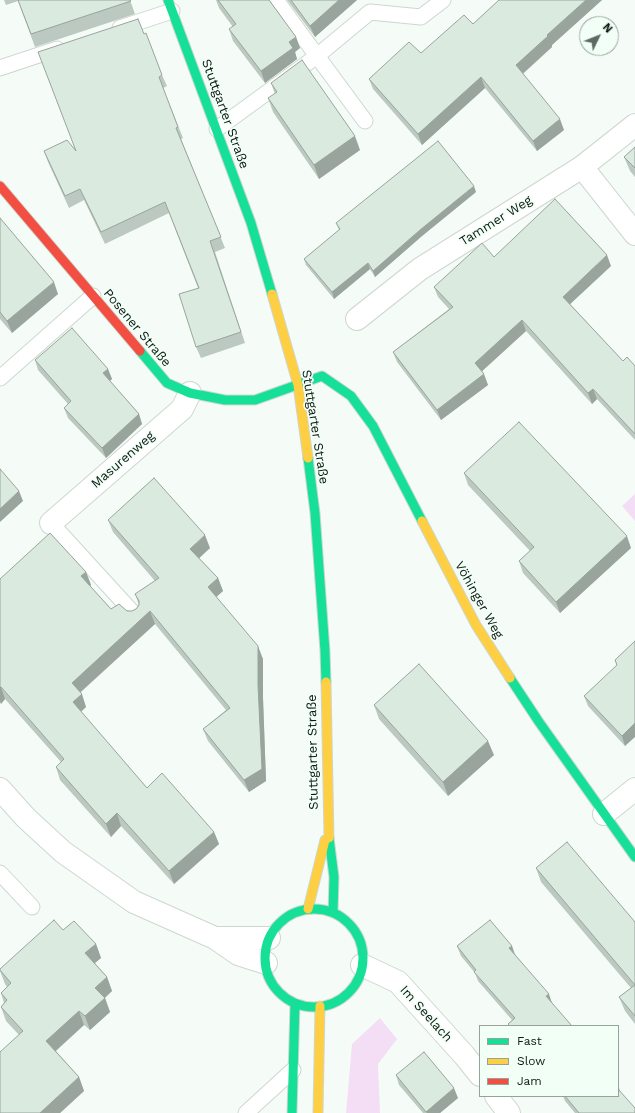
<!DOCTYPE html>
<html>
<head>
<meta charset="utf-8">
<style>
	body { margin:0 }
	#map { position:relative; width:635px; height:1113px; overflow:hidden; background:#f5fcf7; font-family:"Work Sans",sans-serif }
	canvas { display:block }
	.legend { position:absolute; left:479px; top:1025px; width:140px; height:72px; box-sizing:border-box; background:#f2fff6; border:1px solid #96a39a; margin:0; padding:5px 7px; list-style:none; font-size:12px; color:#0d1911 }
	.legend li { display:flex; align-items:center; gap:8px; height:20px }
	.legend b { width:20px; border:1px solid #96a39a }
	.north { position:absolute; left:579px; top:16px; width:40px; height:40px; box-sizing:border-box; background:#f2fff6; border:1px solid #96a39a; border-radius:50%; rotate:47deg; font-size:11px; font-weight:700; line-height:16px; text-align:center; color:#0d1911 }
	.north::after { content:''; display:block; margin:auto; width:14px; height:18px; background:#5e6862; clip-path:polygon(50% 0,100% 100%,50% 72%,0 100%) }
</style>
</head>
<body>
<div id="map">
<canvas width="635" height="1113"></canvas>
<ul class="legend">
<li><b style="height:5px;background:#16e098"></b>Fast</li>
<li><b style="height:5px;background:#ffcf43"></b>Slow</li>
<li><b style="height:5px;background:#f24e42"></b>Jam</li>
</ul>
<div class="north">N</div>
</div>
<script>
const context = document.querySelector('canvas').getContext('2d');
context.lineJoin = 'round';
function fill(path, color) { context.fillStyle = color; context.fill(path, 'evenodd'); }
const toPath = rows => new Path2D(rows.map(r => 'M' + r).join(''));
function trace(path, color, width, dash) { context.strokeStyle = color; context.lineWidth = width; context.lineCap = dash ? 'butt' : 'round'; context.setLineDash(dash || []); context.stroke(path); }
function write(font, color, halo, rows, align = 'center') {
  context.font = font + ' "Work Sans",sans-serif'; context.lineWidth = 3.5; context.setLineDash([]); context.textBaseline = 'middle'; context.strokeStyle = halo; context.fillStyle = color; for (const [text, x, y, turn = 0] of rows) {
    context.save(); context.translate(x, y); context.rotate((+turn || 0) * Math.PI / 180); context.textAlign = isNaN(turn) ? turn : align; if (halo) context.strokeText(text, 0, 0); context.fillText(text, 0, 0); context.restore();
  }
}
fill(toPath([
	[635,494,635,521,622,506],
	[380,1018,397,1039,378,1064,380,1113,346,1113,352,1044]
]), '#f3def6');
const lane = toPath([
	[276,0,317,56,370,12,421,17,443,0],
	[120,28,172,11],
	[0,68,57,49],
	[217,129,317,56,365,121],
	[0,378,93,296],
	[51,523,135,615],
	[0,873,32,907],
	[246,1113,293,1070]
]);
const street = toPath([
	[582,167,635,234],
	[357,319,420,269,582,167,635,125],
	[51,523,182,409,190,393],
	[0,789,26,818,63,852,134,902,215,938,238,954,266,963],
	[604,814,635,789],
	[215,938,269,938],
	[362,965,398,982,464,1055,480,1075],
	[496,1096,509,1113]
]);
const fast = toPath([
	[168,0,251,223,272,294],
	[140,351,167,383,190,393,225,400,255,400,322,376,351,396,373,426,422,521],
	[308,458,315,513,325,651,326,682],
	[510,678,539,722,635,857],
	[329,838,334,877,333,913],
	'265 958a49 49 0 1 1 98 0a49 49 0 1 1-98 0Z',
	[292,1113,295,1003]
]);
const slow = toPath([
	[272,294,298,385,308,458],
	[422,521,476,625,510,678],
	[326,682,329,838],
	[308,909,325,840],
	[318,1113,320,1006]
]);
const jam = toPath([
	[0,186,140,351]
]);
trace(lane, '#cdd7d0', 17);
trace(street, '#cdd7d0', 24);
trace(fast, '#cdd7d0', 11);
trace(slow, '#cdd7d0', 11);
trace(jam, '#cdd7d0', 11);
trace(lane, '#fefffe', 15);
trace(street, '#fefffe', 22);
trace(fast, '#16e098', 9);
trace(slow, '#ffcf43', 9);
trace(jam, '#f24e42', 9);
fill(toPath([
	[4,0,130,0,135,14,35,47,18,1,6,5],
	[216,0,269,0,296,37,300,48,295,52,297,59,265,83,233,41,229,29,233,27,219,8],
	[287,0,357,0,315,37],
	[499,0,602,0,552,45,552,47,523,74,564,130,537,151,485,88,422,145,373,89,369,79,421,53,473,24],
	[144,34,162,75,167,86,163,88,183,138,181,139,225,248,215,252,245,343,201,358,196,347,198,288,169,213,105,244,84,200,69,208,48,162,44,151,76,150],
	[271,83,360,150,319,179,273,112,268,98,275,94],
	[635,147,635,177,630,171,624,157],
	[476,192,422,236,375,277,370,269,334,299,306,265,304,259,339,230,336,223],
	[0,218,58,294,12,333,0,319],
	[494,257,611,266,570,304,623,361,635,366,635,440,597,399,592,404,526,331,482,371,488,385,441,420,397,362,393,352,449,309,438,297,434,287],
	[35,360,108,369,112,379,110,381,139,414,142,424,106,458,68,418,64,408,68,404,38,370],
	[464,473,631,548,560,613,523,573,519,561,530,551,468,485],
	[108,520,210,548,199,558,218,578,223,591,216,597,263,659,263,698,266,781,249,792,208,741,203,729,226,710,155,624,80,693,86,707,81,712,147,788,214,832,219,844,174,884,121,826,111,837,60,780,56,767,61,762,5,699,1,704,0,702,0,579,86,572,91,585,90,586,111,609,132,611,136,609,139,605,135,594,155,581,113,532],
	[635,641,625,746,588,706,584,696,617,666,615,660],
	[374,705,494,755,448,796,379,719],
	[536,868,635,922,635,1024,625,1011,619,997,631,988,541,882],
	[63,930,96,944,101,958,95,963,107,977,112,991,105,998,110,1012,90,1030,84,1025,56,1051,79,1077,84,1091,60,1113,0,1113,19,1035,6,1021,1,1007,4,1003,1,993,7,987,5,984,0,971,0,969],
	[457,946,512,946,515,954,552,1004,572,1026,509,1026,508,1024,512,1020,478,981,475,973,461,956],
	[396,1075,458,1098,440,1113,423,1113,399,1085],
	[618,1084,620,1091,635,1113,575,1113,565,1101,563,1096,618,1096]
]), '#bcc9c0');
fill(toPath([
	[339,0,357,0,315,37,310,26],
	[586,0,602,0,552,45,552,47,520,76,516,65,547,35],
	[296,37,300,48,295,52,297,59,265,83,261,71,289,42],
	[481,77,485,88,422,145,418,134],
	[560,119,564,130,537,151,533,141],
	[355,136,360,150,319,179,314,165],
	[474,186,476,192,422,236,375,277,373,271,420,230],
	[607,255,611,266,567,307,563,297],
	[368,263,370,269,334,299,332,292],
	[54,282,58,294,12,333,7,321],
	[522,320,526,331,479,374,475,363],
	[108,369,112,379,107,383,103,373],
	[484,374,488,385,441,420,437,410],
	[593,389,597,399,592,404,588,393],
	[139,414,142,424,106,458,102,448],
	[19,491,23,501,0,522,0,509],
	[205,535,210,548,195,562,190,549],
	[627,536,631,548,560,613,556,602],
	[86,572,91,585,86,589,81,576],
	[218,578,223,591,213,600,208,587],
	[150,611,155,624,76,696,72,683],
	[258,646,263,659,263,698,266,781,249,792,244,780,258,685],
	[0,687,1,687,5,699,1,704,0,701],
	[82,694,86,707,77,715,73,702],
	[635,723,635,737,625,746,622,736],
	[488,741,494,755,448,796,443,782],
	[117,813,121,826,111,837,106,824],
	[214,832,219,844,174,884,169,871],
	[96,944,101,958,90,967,85,953],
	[512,946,515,956,509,948],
	[107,977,112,991,100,1002,95,988],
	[549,994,552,1003,549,1006,546,996],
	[105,998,110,1012,90,1030,85,1016],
	[79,1011,84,1025,51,1055,46,1041],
	[79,1077,84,1091,60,1113,40,1113],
	[454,1088,458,1098,440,1113,427,1113,426,1112]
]), '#99a49c');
const building = toPath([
	[18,0,130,0,131,1,31,34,18,0],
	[218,0,269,0,296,37,289,42,293,48,261,71,229,29,236,24,218,0],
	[291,0,339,0,310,26,291,0],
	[499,0,586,0,547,35,548,36,516,65,560,119,533,141,481,77,418,134,369,79,409,42,421,53,464,15,473,24,499,0],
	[138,19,144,34,146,33,162,75,159,77,178,127,176,128,221,237,210,241,241,332,196,347,179,294,199,288,165,202,101,232,80,189,65,196,44,151,67,140,76,151,38,52,138,19],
	[302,60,355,136,314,165,268,98,277,92,271,83,302,60],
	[438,141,474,186,420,230,373,271,368,263,332,292,304,259,340,229,336,223,438,141],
	[635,147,635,168,624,157,635,147],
	[555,199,607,255,563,297,623,361,627,357,635,366,635,434,593,389,588,393,522,320,475,363,484,374,437,410,393,352,453,307,434,287,482,243,494,257,555,199],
	[0,218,54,282,7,321,0,312,0,218],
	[72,328,108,369,103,373,139,414,102,448,64,408,71,401,35,360,72,328],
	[519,422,627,536,556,602,519,561,534,547,464,473,519,422],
	[0,469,19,491,0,509,0,469],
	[154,478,205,535,190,549,218,578,208,587,258,646,258,685,262,769,244,780,203,729,230,708,150,611,72,683,82,694,73,702,147,788,162,773,214,832,169,871,117,813,106,824,56,767,64,759,1,687,0,687,0,579,50,533,86,572,81,576,111,609,119,604,127,611,132,611,136,609,139,605,139,601,135,594,159,578,108,520,154,478],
	[635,641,635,723,622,736,584,696,617,665,615,660,635,641],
	[419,664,488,741,443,782,374,705,419,664],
	[567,842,635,922,635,1016,619,997,635,985,536,868,567,842],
	[54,920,63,930,74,921,96,944,85,953,107,977,95,988,105,998,85,1016,79,1011,46,1041,79,1077,40,1113,0,1113,0,1052,23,1031,1,1007,7,1000,1,993,11,983,0,970,0,969,54,920],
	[490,920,512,946,509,948,549,994,546,996,572,1026,510,1026,508,1024,515,1018,474,972,476,970,457,946,490,920],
	[424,1052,454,1088,426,1112,396,1075,424,1052],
	[618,1089,635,1108,635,1113,579,1113,565,1096,618,1096,618,1089]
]);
fill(building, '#dbeadf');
trace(building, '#99a49c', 1);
write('13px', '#0d1911', '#f2fff6', [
	["Stuttgarter Straße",225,114,70],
	["Tammer Weg",496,221,-32],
	["Posener Straße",137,328,50],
	["Stuttgarter Straße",315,427,81],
	["Masurenweg",123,460,-41],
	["Vöhinger Weg",479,600,61],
	["Stuttgarter Straße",313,752,-91],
	["Im Seelach",426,1014,48]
]);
</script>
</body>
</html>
